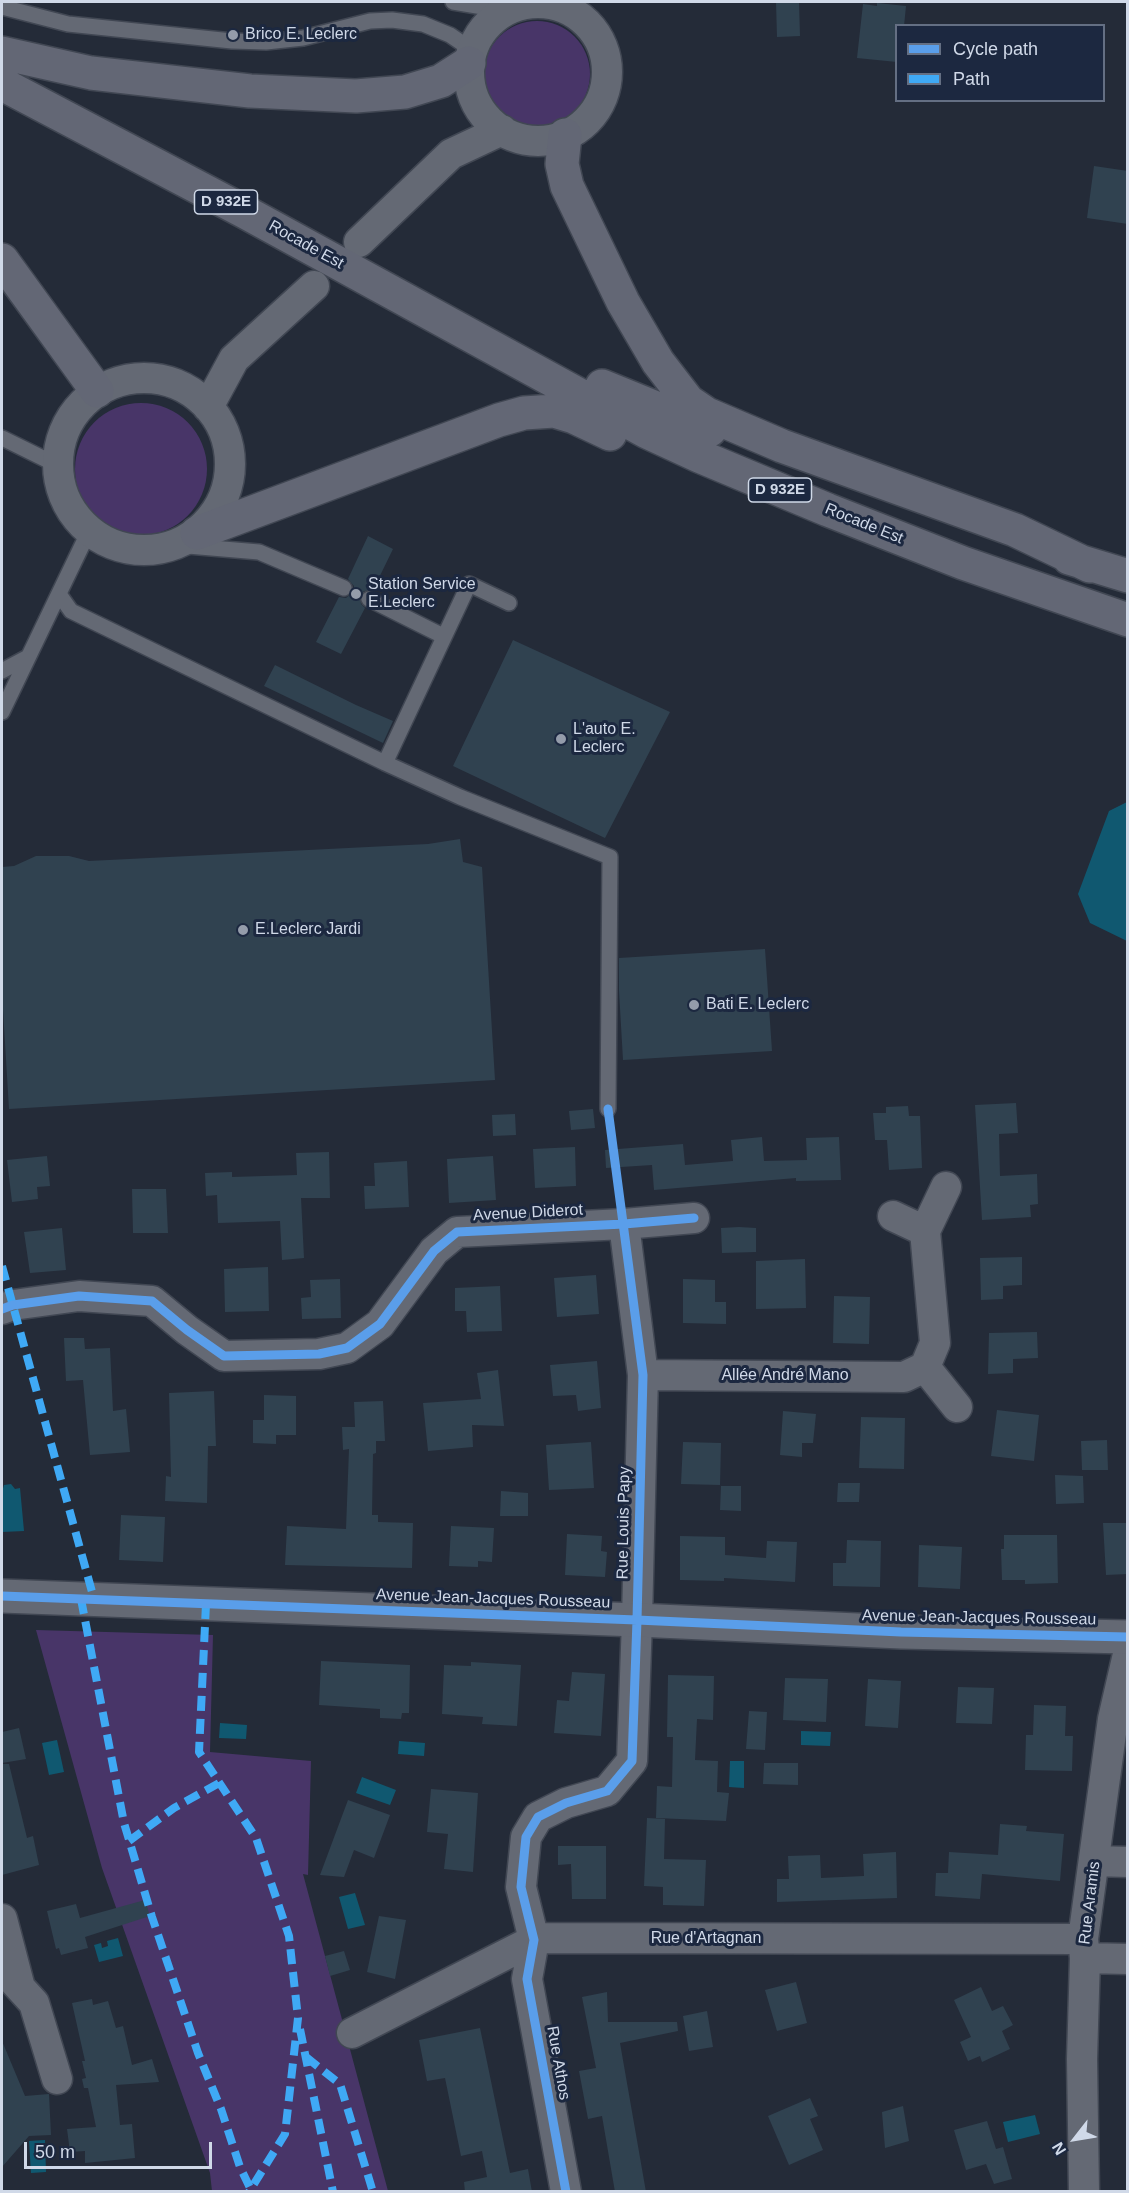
<!DOCTYPE html>
<html>
<head>
<meta charset="utf-8">
<style>
	body { margin:0 }
	#map { position:relative; width:1129px; height:2193px; overflow:hidden; background:#242b38; font-family:Helvetica,sans-serif }
	canvas { display:block }
	.frame { position:absolute; inset:0; border:3px solid #d0d9e8; pointer-events:none }
	.legend { position:absolute; left:895px; top:24px; width:210px; height:78px; box-sizing:border-box; background:#1c2840; border:2px solid #646f83; margin:0; padding:8px 10px; list-style:none; font-size:18px; color:#d0d9e8 }
	.legend li { display:flex; align-items:center; gap:12px; height:30px }
	.legend b { width:30px; border:2px solid #646f83 }
	.north { position:absolute; left:1045px; top:2109px; width:60px; height:60px; -webkit-text-stroke:4px #1c2840; paint-order:stroke; rotate:239deg; font-size:16px; font-weight:700; line-height:24px; text-align:center; color:#d0d9e8 }
	.north::after { content:''; display:block; margin:auto; width:21px; height:27px; background:#d0d9e8; clip-path:polygon(50% 0,100% 100%,50% 72%,0 100%) }
	.scale { position:absolute; left:24px; top:2142px; width:188px; height:27px; box-sizing:border-box; border:3px solid #d0d9e8; border-top:0; padding-left:8px; font-size:18px; line-height:21px; white-space:nowrap; color:#d0d9e8; -webkit-text-stroke:4px #1c2840; paint-order:stroke }
</style>
</head>
<body>
<div id="map">
<canvas width="1129" height="2193"></canvas>
<div class="frame"></div>
<ul class="legend">
<li><b style="height:8px;background:#5a9eea"></b>Cycle path</li>
<li><b style="height:8px;background:#3fa9f5"></b>Path</li>
</ul>
<div class="north">N</div>
<div class="scale">50 m</div>
</div>
<script>
const context = document.querySelector('canvas').getContext('2d');
context.lineJoin = 'round';
function fill(path, color) { context.fillStyle = color; context.fill(path, 'evenodd'); }
const toPath = rows => new Path2D(rows.map(r => 'M' + r).join(''));
function trace(path, color, width, dash) { context.strokeStyle = color; context.lineWidth = width; context.lineCap = dash ? 'butt' : 'round'; context.setLineDash(dash || []); context.stroke(path); }
function write(font, color, halo, rows, align = 'center') {
  context.font = font + ' Helvetica,sans-serif'; context.lineWidth = 6; context.setLineDash([]); context.textBaseline = 'middle'; context.strokeStyle = halo; context.fillStyle = color; for (const [text, x, y, turn = 0] of rows) {
    context.save(); context.translate(x, y); context.rotate((+turn || 0) * Math.PI / 180); context.textAlign = isNaN(turn) ? turn : align; if (halo) context.strokeText(text, 0, 0); context.fillText(text, 0, 0); context.restore();
  }
}
fill(toPath([
	'484 74a53 53 0 1 1 106 0a53 53 0 1 1-106 0Z',
	'75 469a66 66 0 1 1 132 0a66 66 0 1 1-132 0Z',
	[36,1630,213,1635,210,1752,311,1761,308,1875,303,1874,388,2191,212,2191,210,2173,102,1868]
]), '#483568');
fill(toPath([
	[1127,802,1127,941,1090,923,1078,894,1109,811],
	[11,1484,15,1489,20,1488,24,1531,2,1532,2,1492,4,1485],
	[220,1723,247,1725,246,1739,219,1738],
	[801,1731,831,1732,830,1746,801,1745],
	[57,1740,64,1772,49,1775,42,1743],
	[399,1741,425,1743,424,1756,398,1754],
	[730,1761,744,1761,744,1788,729,1787],
	[362,1777,396,1790,390,1805,356,1793],
	[355,1893,365,1925,348,1929,339,1897],
	[118,1938,123,1956,99,1962,94,1945,101,1943,102,1948,108,1946,107,1941],
	[1035,2115,1040,2134,1008,2142,1003,2122],
	[45,2140,46,2172,31,2173,29,2141]
]), '#105870');
fill(toPath([
	[776,2,799,2,800,36,777,37],
	[877,3,906,6,904,26,897,26,897,62,857,58,863,4,877,6],
	[1094,166,1128,171,1128,224,1087,218],
	[368,536,393,549,373,590,364,591,360,595,361,604,365,608,341,654,316,642,339,597,346,598,353,592,354,586,348,579],
	[513,640,670,712,605,838,453,766],
	[275,665,356,705,393,721,383,743,264,686],
	[460,839,463,862,482,867,495,1080,9,1109,2,993,2,867,14,866,36,856,69,856,89,861,428,844],
	[765,949,772,1051,623,1060,619,991,619,958],
	[1016,1103,1018,1133,999,1134,1000,1176,1037,1174,1038,1204,1030,1205,1031,1217,982,1220,975,1105],
	[908,1106,909,1116,920,1116,922,1168,889,1170,887,1140,875,1140,873,1113,886,1113,886,1107],
	[593,1109,595,1128,571,1130,569,1111],
	[515,1114,516,1135,493,1136,492,1115],
	[762,1137,764,1161,807,1160,806,1138,839,1137,841,1180,796,1181,796,1178,654,1190,652,1165,606,1168,605,1150,683,1144,685,1165,733,1161,731,1140],
	[575,1147,576,1186,535,1188,533,1149],
	[329,1152,330,1198,301,1198,304,1258,282,1260,280,1221,218,1223,217,1195,206,1196,205,1173,232,1172,232,1177,297,1175,296,1153],
	[47,1156,50,1186,37,1187,38,1199,12,1202,7,1160],
	[493,1156,496,1200,449,1203,447,1159],
	[407,1161,409,1207,365,1209,364,1186,375,1186,374,1163],
	[132,1189,166,1189,168,1233,133,1233],
	[739,1227,756,1228,756,1252,722,1253,721,1228],
	[62,1228,66,1270,30,1273,24,1232],
	[1022,1257,1022,1285,1003,1286,1003,1299,981,1300,980,1258],
	[805,1259,806,1308,756,1309,756,1261],
	[268,1267,269,1311,225,1312,224,1269],
	[596,1275,599,1314,557,1317,554,1278],
	[340,1279,341,1318,302,1319,301,1298,311,1297,310,1280],
	[683,1279,715,1280,715,1302,726,1302,726,1324,683,1323],
	[500,1286,502,1331,467,1332,466,1311,455,1311,455,1288],
	[834,1296,870,1297,869,1344,833,1343],
	[1037,1332,1038,1358,1013,1359,1013,1373,988,1374,989,1333],
	[64,1338,84,1338,85,1349,110,1348,113,1411,126,1409,130,1452,90,1455,83,1380,66,1381],
	[597,1361,601,1408,578,1411,576,1395,553,1396,550,1365],
	[498,1370,504,1426,472,1425,473,1447,428,1451,423,1403,481,1399,477,1373],
	[214,1391,216,1446,208,1446,207,1503,165,1501,166,1476,171,1477,169,1393],
	[264,1395,296,1396,296,1435,276,1435,276,1444,253,1443,253,1420,264,1420],
	[383,1401,385,1441,376,1441,376,1453,373,1454,372,1515,378,1515,378,1522,413,1523,412,1568,285,1565,287,1526,346,1529,349,1449,343,1450,342,1427,355,1427,354,1402],
	[997,1410,1039,1415,1034,1461,991,1456],
	[783,1411,816,1414,813,1443,802,1443,802,1457,780,1455],
	[861,1417,905,1418,904,1469,859,1468],
	[1107,1440,1108,1470,1082,1470,1081,1441],
	[591,1442,594,1488,549,1490,546,1445],
	[683,1442,721,1443,720,1485,681,1484],
	[1055,1475,1083,1476,1084,1503,1056,1504],
	[838,1483,860,1483,859,1502,837,1502],
	[721,1486,741,1486,741,1511,720,1510],
	[501,1491,528,1493,528,1516,500,1516],
	[121,1515,165,1517,163,1562,119,1560],
	[1103,1523,1128,1523,1128,1574,1106,1575],
	[451,1526,494,1528,492,1562,478,1561,478,1567,449,1566],
	[567,1534,602,1536,601,1551,607,1552,605,1577,565,1575],
	[1004,1535,1057,1535,1058,1583,1025,1584,1025,1580,1002,1580,1001,1549,1004,1549],
	[680,1536,725,1537,725,1555,766,1558,767,1541,797,1542,795,1582,724,1578,724,1581,680,1580],
	[847,1540,881,1541,880,1587,833,1586,833,1563,846,1563],
	[919,1545,962,1547,960,1589,918,1587],
	[321,1661,410,1665,409,1713,402,1713,401,1719,380,1718,380,1709,319,1705],
	[471,1662,521,1665,517,1726,482,1724,483,1717,442,1714,444,1665,471,1666],
	[572,1672,605,1674,601,1736,554,1733,557,1700,569,1701],
	[668,1675,714,1676,713,1720,697,1719,695,1760,718,1761,717,1792,729,1793,726,1821,656,1818,657,1786,672,1787,673,1737,667,1737],
	[785,1678,828,1679,826,1722,783,1720],
	[868,1679,901,1681,898,1728,865,1726],
	[958,1687,994,1688,992,1724,956,1723],
	[1034,1705,1066,1706,1065,1736,1073,1736,1072,1771,1025,1770,1026,1735,1033,1735],
	[749,1711,767,1712,765,1750,746,1749],
	[19,1728,26,1759,2,1763,2,1732],
	[764,1763,798,1763,798,1785,763,1784],
	[2,1764,9,1764,27,1838,33,1836,39,1865,2,1875],
	[431,1789,478,1793,473,1872,444,1869,448,1834,427,1832],
	[348,1800,390,1815,378,1847,374,1858,354,1850,344,1877,320,1875],
	[647,1818,665,1819,664,1859,706,1860,704,1906,663,1905,663,1887,644,1886],
	[1000,1824,1027,1826,1026,1831,1064,1834,1060,1881,982,1874,980,1899,935,1896,936,1873,948,1873,949,1852,998,1855],
	[558,1846,606,1846,606,1899,572,1899,571,1864,558,1865],
	[896,1852,897,1898,777,1902,777,1879,789,1879,788,1856,820,1855,821,1878,864,1876,863,1854],
	[145,1900,150,1916,85,1937,88,1948,61,1955,59,1948,56,1949,47,1911,76,1904,80,1918],
	[379,1916,406,1920,395,1979,367,1972],
	[344,1951,350,1970,330,1976,325,1956],
	[796,1982,807,2023,777,2031,765,1990],
	[981,1987,992,2011,1003,2006,1013,2025,1002,2031,1010,2049,982,2062,980,2056,968,2061,960,2042,971,2037,954,2000],
	[607,1992,608,2022,677,2022,678,2031,620,2043,646,2192,615,2192,602,2116,588,2119,579,2071,596,2068,582,1997],
	[92,1999,93,2005,108,2001,116,2028,123,2026,132,2065,152,2059,159,2082,116,2085,120,2125,132,2124,135,2158,85,2163,85,2151,70,2152,67,2129,96,2127,88,2088,84,2088,82,2079,86,2078,82,2061,85,2061,72,2003],
	[707,2011,713,2047,689,2051,683,2016],
	[480,2028,510,2173,528,2169,532,2192,465,2192,464,2182,487,2177,482,2151,461,2156,445,2078,427,2081,419,2040],
	[2,2041,25,2096,49,2094,51,2135,29,2136,2,2167],
	[810,2098,818,2116,810,2119,823,2150,789,2165,768,2116],
	[903,2106,909,2141,885,2148,882,2112],
	[987,2121,996,2149,1003,2147,1012,2179,994,2184,986,2164,966,2170,954,2130]
]), '#304250');
const service = toPath([
	[453,2,483,7,513,7],
	[562,2,565,8],
	[2,7,68,24,232,41,266,42,303,38,370,21,392,20,423,24,450,35,472,50],
	[2,438,57,465],
	[176,545,259,552,344,588],
	[59,594,71,611,385,763,469,584,509,603],
	[369,599,443,636],
	[2,671,28,657],
	[2,712,89,531],
	[385,763,460,797,610,857,608,1109]
]);
const minor = toPath([
	'469 72a69 69 0 1 1 138 0a69 69 0 1 1-138 0Z',
	[359,242,451,154,502,130],
	'58 464a86 86 0 1 1 172 0a86 86 0 1 1-172 0Z',
	[208,407,234,359,314,286],
	[925,1231,946,1187],
	[2,1309,13,1305,79,1296,152,1301,187,1330,224,1356,319,1354,347,1348,380,1324,434,1251,457,1232,624,1224,694,1218],
	[925,1367,957,1407],
	[643,1375,904,1377,925,1367,935,1343,925,1231,893,1216],
	[1095,1861,1128,1862],
	[2,1919,19,1984],
	[1085,1958,1128,1959],
	[2,1968,34,2003,57,2079],
	[352,2033,534,1940,543,1938,1083,1939],
	[566,2192,527,1979,534,1940,521,1887,526,1837,538,1817,566,1803,607,1791,632,1761,637,1620,643,1375,624,1224],
	[1084,2192,1082,2059,1085,1958,1083,1939,1113,1719,1128,1654]
]);
const tertiary = toPath([
	[2,1596,637,1620,901,1632,1128,1637]
]);
const primary = toPath([
	[2,53,91,73,250,91,356,96,405,92,441,81,469,63],
	[2,84,245,212,647,432,699,456,828,510,963,563,1128,620],
	[565,135,562,164,567,186,623,302,658,362,688,401,707,414,782,446,1015,530,1090,566],
	[2,260,97,391],
	[602,386,710,430],
	[197,533,499,420,524,413,554,411,574,417,610,434],
	[1069,558,1128,576]
]);
trace(service, '#414753', 18);
trace(minor, '#414753', 33);
trace(tertiary, '#414753', 36);
trace(primary, '#414753', 36);
trace(service, '#646974', 15);
trace(minor, '#646974', 30);
trace(tertiary, '#646974', 33);
trace(primary, '#636775', 33);
trace(toPath([
	[2,1266,94,1599],
	[81,1599,124,1823,152,1917,198,2053,221,2109,240,2167,252,2192],
	[206,1604,199,1752,256,1838,289,1936,298,2018,285,2134,249,2192],
	[129,1841,174,1808,219,1783],
	[300,2029,333,2192],
	[306,2057,340,2084,373,2192]
]), '#3fa9f5', 8, [15, 8]);
trace(toPath([
	[2,1309,13,1305,79,1296,152,1301,187,1330,224,1356,319,1354,347,1348,380,1324,434,1251,457,1232,624,1224,694,1218],
	[2,1596,637,1620,901,1632,1128,1637],
	[566,2192,527,1979,534,1940,521,1887,526,1837,538,1817,566,1803,607,1791,632,1761,637,1620,643,1375,608,1109]
]), '#5a9eea', 9);
for (const [x, y, r, color] of [
	[233,35,6,"#949caa"],
	[356,594,6,"#949caa"],
	[561,739,6,"#949caa"],
	[243,930,6,"#949caa"],
	[694,1005,6,"#949caa"]
]) { const dot = new Path2D(); dot.arc(x, y, r, 0, 2 * Math.PI); context.fillStyle = color; context.fill(dot); trace(dot, '#1c2840', 2); }
for (const [x, y, w] of [
	[226,202,63],
	[780,490,63]
]) { const box = new Path2D(); box.roundRect(x - w / 2, y - 12, w, 24, 4.5); context.fillStyle = '#1c2840'; context.fill(box); trace(box, '#d0d9e8', 1.5); }
write('bold 15px', '#d0d9e8', null, [
	["D 932E",226,202],
	["D 932E",780,490]
]);
write('16px', '#d0d9e8', '#1c2840', [
	["Brico E. Leclerc",245,35],
	["Station Service",368,585],
	["E.Leclerc",368,603],
	["L'auto E.",573,730],
	["Leclerc",573,748],
	["E.Leclerc Jardi",255,930],
	["Bati E. Leclerc",706,1005]
], 'left');
write('16px', '#d0d9e8', '#1c2840', [
	["Rocade Est",306,245,29],
	["Rocade Est",864,524,22],
	["Avenue Diderot",528,1213,-3],
	["Allée André Mano",785,1376],
	["Rue Louis Papy",624,1523,-89],
	["Avenue Jean-Jacques Rousseau",493,1599,2],
	["Avenue Jean-Jacques Rousseau",979,1618,1],
	["Rue Aramis",1090,1903,-83],
	["Rue d'Artagnan",706,1939],
	["Rue Athos",558,2063,80]
]);
</script>
</body>
</html>
